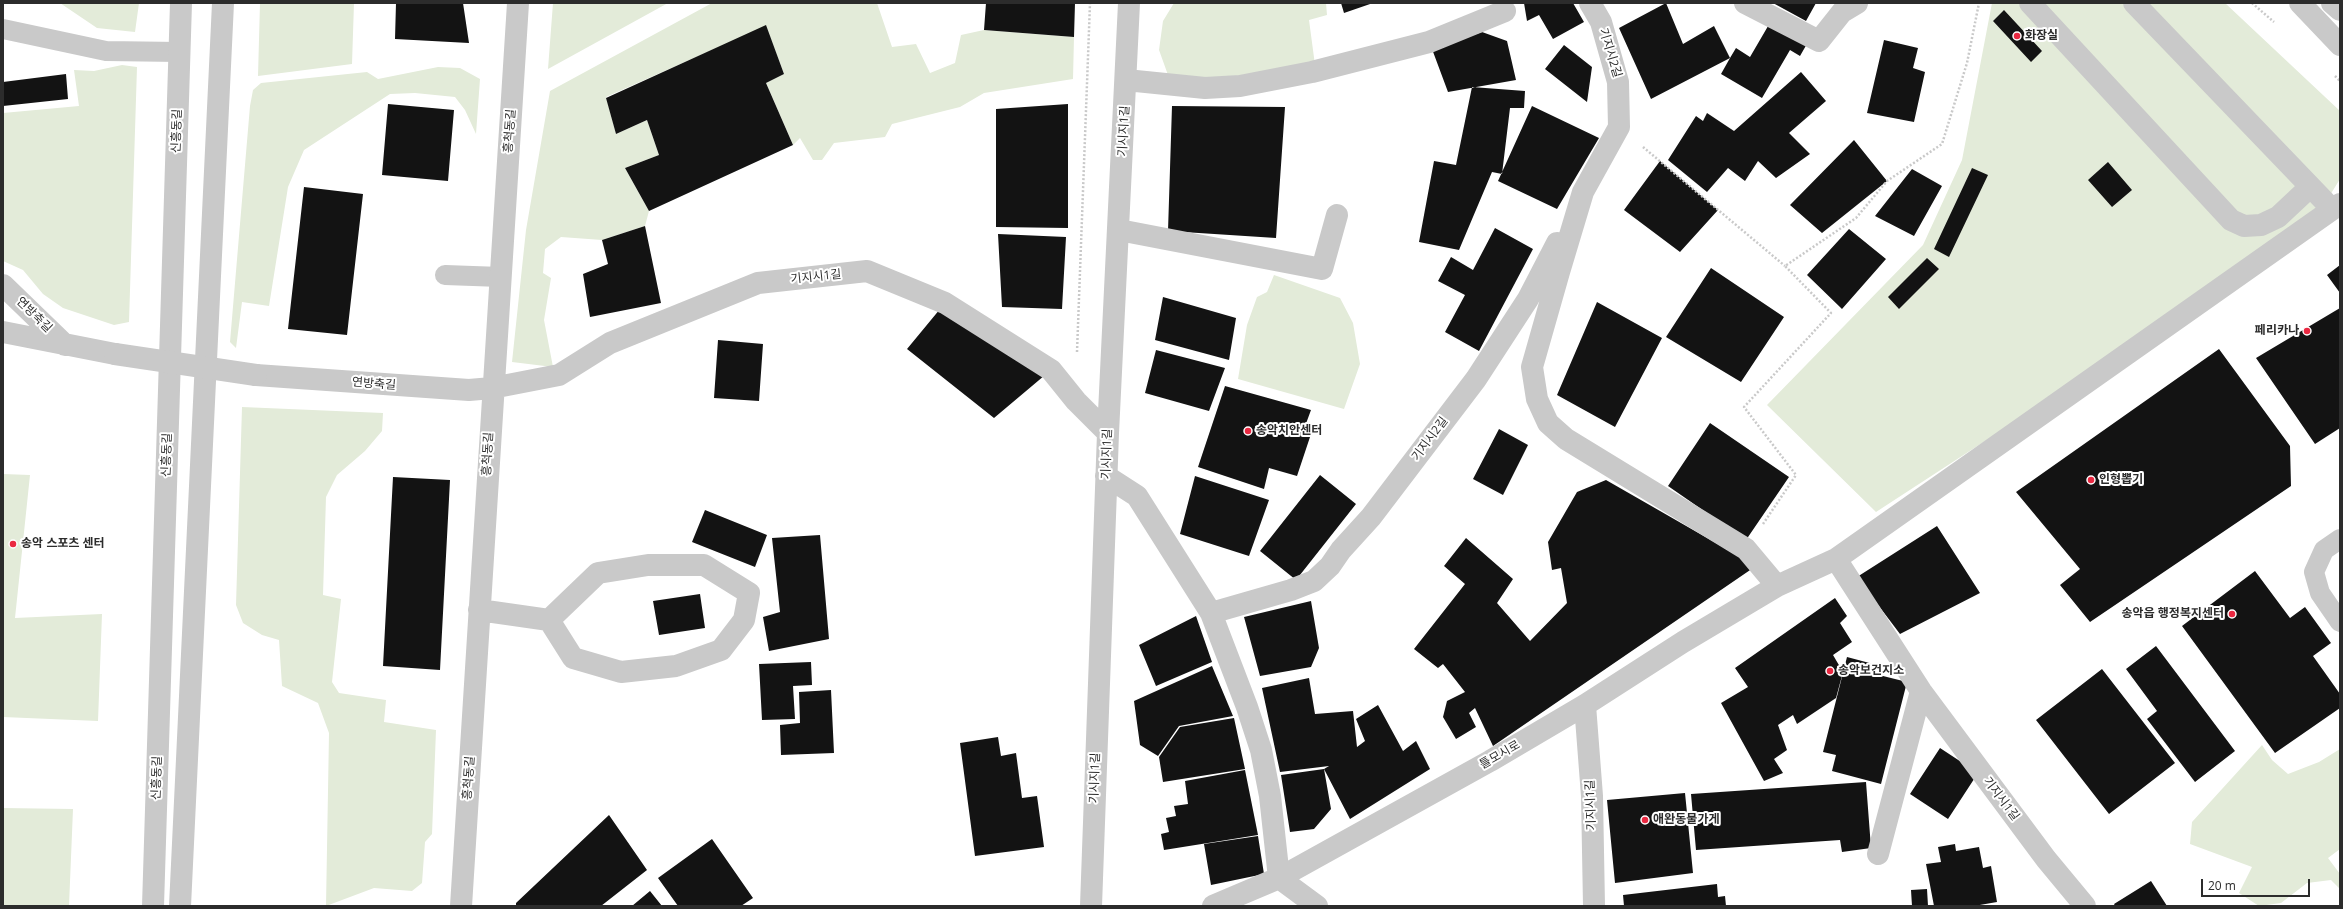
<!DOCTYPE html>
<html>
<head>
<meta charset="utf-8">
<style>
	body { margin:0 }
	#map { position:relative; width:2343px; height:909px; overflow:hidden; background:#fff; font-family:"Open Sans",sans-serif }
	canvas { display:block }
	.frame { position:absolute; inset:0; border:4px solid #2c2c2c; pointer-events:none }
	.scale { position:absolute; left:2201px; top:879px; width:109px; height:18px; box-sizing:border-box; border:2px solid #2c2c2c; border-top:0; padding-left:5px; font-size:12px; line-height:14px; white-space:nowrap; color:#2c2c2c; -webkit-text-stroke:3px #fff; paint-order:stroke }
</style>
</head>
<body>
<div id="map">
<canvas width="2343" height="909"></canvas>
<div class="frame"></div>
<div class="scale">20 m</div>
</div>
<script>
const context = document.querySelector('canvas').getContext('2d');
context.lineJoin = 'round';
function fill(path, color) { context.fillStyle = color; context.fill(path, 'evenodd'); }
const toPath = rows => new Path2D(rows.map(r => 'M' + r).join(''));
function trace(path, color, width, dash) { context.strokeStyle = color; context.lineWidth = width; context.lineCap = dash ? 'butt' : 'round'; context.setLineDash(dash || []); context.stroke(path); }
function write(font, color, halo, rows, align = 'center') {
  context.font = font + ' "Open Sans","Noto Sans KR",sans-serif'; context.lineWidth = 4; context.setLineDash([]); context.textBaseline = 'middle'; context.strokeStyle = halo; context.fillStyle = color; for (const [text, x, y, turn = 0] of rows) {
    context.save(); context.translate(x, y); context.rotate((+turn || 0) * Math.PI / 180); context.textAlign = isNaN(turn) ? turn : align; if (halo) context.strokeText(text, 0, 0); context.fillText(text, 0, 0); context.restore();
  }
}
fill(toPath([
	[60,3,139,3,135,32,97,28],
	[260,3,354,3,352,64,258,76],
	[553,3,668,3,548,69],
	[712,3,877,3,892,47,916,44,930,73,955,63,961,35,984,30,1074,37,1073,79,984,93,960,107,892,124,885,137,834,143,822,160,813,160,800,138,793,145,766,83,784,74,766,26,606,97,616,134,647,120,659,155,625,168,649,211,645,226,602,240,561,237,545,249,543,273,551,278,544,320,553,367,512,362,526,230,550,91],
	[1174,3,1326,3,1327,15,1309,20,1315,65,1237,80,1168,75,1159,50,1163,21],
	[1992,3,2225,3,2340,111,2340,179,2322,208,2283,247,1876,512,1767,405,1923,245,1962,160],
	[122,65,137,67,129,322,114,325,63,308,43,294,23,270,3,261,3,113,79,106,74,70,94,71],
	[438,67,460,68,480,79,476,134,465,110,455,97,415,93,390,94,304,150,288,187,269,306,242,302,236,348,230,342,250,106,253,90,261,83,367,72,378,79],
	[1274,275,1340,298,1353,323,1360,364,1344,409,1238,379,1247,325,1257,297,1267,292],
	[242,407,383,413,382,431,365,451,337,475,326,497,323,595,341,599,332,682,339,693,386,700,384,722,436,730,432,834,425,842,422,883,412,891,374,888,326,906,329,733,318,703,282,686,279,640,262,635,243,623,236,605],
	[3,474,30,475,15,618,102,614,98,721,3,717],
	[2262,745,2272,760,2288,774,2319,762,2340,749,2340,849,2328,858,2340,874,2340,889,2331,880,2307,883,2281,903,2259,906,2239,893,2252,867,2190,844,2192,822],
	[3,808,73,809,69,906,3,906]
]), '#e3ebd9');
fill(toPath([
	[396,3,463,3,469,43,395,39],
	[986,3,1075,3,1074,37,984,30],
	[1341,3,1373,3,1344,13],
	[1524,3,1573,3,1584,22,1553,39,1539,15,1527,21],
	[1666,3,1683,44,1714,26,1730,58,1736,48,1750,57,1771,21,1808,42,1800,56,1790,50,1762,98,1721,74,1730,58,1651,99,1619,28],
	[1773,3,1816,3,1806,21],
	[2004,10,2042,51,2031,62,1993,21],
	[766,25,784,74,766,83,793,145,649,211,625,168,659,155,647,120,616,134,606,98],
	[1482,32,1507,41,1516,80,1448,92,1432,49],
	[1884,40,1918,48,1913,68,1925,72,1914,122,1867,113],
	[1564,45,1592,67,1587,102,1545,69],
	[1801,72,1826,101,1789,133,1810,154,1776,178,1758,161,1745,181,1728,168,1707,192,1668,160,1696,116,1703,121,1707,113,1734,131],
	[66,74,68,99,3,106,3,82],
	[1472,87,1525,91,1524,108,1510,108,1502,174,1492,172,1459,250,1419,242,1434,161,1456,165],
	[388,104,454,110,448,181,382,175],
	[1068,104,1068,228,996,227,996,109],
	[1172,106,1285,107,1276,238,1168,231],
	[1532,106,1599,138,1557,209,1498,181],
	[1854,140,1887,181,1822,233,1790,205],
	[1660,161,1718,210,1680,252,1624,210],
	[2108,162,2132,190,2112,207,2088,180],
	[1972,168,1988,175,1949,257,1934,249],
	[1912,169,1942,186,1914,236,1875,216],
	[304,187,363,194,347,335,288,329],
	[645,226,661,303,590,317,583,274,608,264,602,240],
	[1495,228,1533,249,1479,351,1445,332,1465,295,1438,281,1451,257,1473,270],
	[1849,229,1886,259,1842,309,1807,275],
	[998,234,1066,237,1062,309,1002,307],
	[1927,258,1939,269,1899,309,1888,297],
	[2340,265,2340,293,2327,275],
	[1711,268,1784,317,1741,382,1666,337],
	[1163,297,1236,318,1229,360,1155,340],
	[1597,302,1662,338,1615,427,1557,395],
	[945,303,1051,370,994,418,907,349],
	[2340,308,2340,428,2315,444,2256,358],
	[718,340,763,344,759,401,714,398],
	[2219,349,2290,446,2291,486,2090,622,2060,585,2080,569,2016,492],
	[1156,350,1225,368,1209,411,1145,393],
	[1225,386,1311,410,1304,429,1312,431,1297,476,1269,468,1264,489,1198,467],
	[1710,423,1789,477,1746,540,1668,486],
	[1499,429,1528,445,1503,495,1473,479],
	[1320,475,1356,504,1296,580,1260,551],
	[1195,476,1269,500,1249,556,1180,534],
	[393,477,450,480,440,670,383,666],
	[1606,480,1756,566,1493,746,1475,708,1469,713,1476,727,1456,739,1443,717,1447,701,1465,692,1443,664,1438,668,1414,649,1465,584,1444,566,1466,538,1513,579,1497,603,1530,641,1567,603,1561,568,1552,570,1548,542,1577,492],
	[705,510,767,535,755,567,692,542],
	[1937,526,1980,593,1900,634,1857,577],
	[820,535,829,639,769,651,763,617,780,612,772,538],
	[2255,571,2290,618,2305,607,2331,643,2313,656,2340,694,2340,708,2275,753,2182,626],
	[700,594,705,628,659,635,653,601],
	[1835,598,1847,616,1840,623,1852,642,1833,655,1843,672,1836,698,1797,724,1793,715,1778,725,1787,750,1774,759,1783,773,1764,781,1721,703,1748,687,1735,668],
	[1311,601,1319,648,1311,667,1260,676,1244,617],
	[1196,616,1212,662,1156,686,1139,645],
	[2156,646,2235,751,2195,782,2147,719,2157,711,2126,669],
	[1847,657,1877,665,1875,674,1907,682,1881,784,1832,771,1836,755,1823,752],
	[811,662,812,685,793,686,795,719,762,720,759,664],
	[1212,666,1233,716,1179,726,1158,756,1140,745,1134,701],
	[2102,669,2175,763,2109,814,2036,720],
	[1309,678,1315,714,1353,711,1357,747,1365,741,1356,719,1378,705,1403,751,1416,741,1430,769,1350,819,1324,769,1329,766,1280,772,1262,688],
	[831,690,834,753,781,755,780,725,800,723,799,692],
	[1234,718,1245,769,1163,782,1159,757,1180,727],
	[998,737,1001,756,1016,753,1022,798,1037,796,1044,847,975,856,960,743],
	[1940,748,1978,773,1948,819,1910,794],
	[1324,769,1331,809,1314,829,1290,832,1281,775],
	[1245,770,1258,835,1164,850,1161,834,1169,832,1166,818,1176,816,1174,806,1188,804,1185,781],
	[1866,782,1871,848,1842,852,1840,840,1696,850,1691,794],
	[1685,793,1693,873,1615,883,1607,800],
	[609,815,647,870,601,906,516,906,516,903],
	[1258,836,1264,874,1211,885,1204,844],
	[712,839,753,898,741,906,678,906,658,878],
	[1955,844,1956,851,1979,847,1983,868,1991,866,1997,902,1974,906,1934,906,1926,864,1941,862,1938,847],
	[2151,881,2167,906,2115,906,2114,904],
	[1717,884,1718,897,1725,896,1726,906,1624,906,1623,895],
	[1927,889,1928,906,1912,906,1911,890],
	[650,891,662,906,632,906]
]), '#131313');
trace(toPath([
	[2252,3,2274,22],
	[2335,76,2340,81],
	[1643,147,1785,266],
	[1077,352,1090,3],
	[1763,524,1796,475,1744,407,1831,313,1785,266,1856,218,1887,181,1942,144,1967,63,1979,3]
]), '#c9c9c9', 2.5, [2, 2]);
trace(toPath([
	[3,29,106,51,179,52],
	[445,275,501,277],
	[2340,539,2324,550,2314,572,2320,593,2340,622]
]), '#c9c9c9', 20);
trace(toPath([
	[1590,3,1601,22,1618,82,1619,127,1583,192,1559,272,1532,367,1537,399,1548,423,1566,439,1746,549,1777,586],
	[1745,3,1819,41,1842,12,1857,3],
	[2030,3,2231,220,2244,226,2261,225,2278,217,2310,187],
	[2134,3,2332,209],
	[2300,3,2340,45],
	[2332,3,2340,10],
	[1126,80,1205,88,1240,86,1312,72,1429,42,1505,11],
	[1119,230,1322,269,1337,215],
	[3,285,65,345],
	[3,332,115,354],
	[256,375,469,390,492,388,559,375,610,343,758,283,867,271,945,303,1051,370,1076,401,1108,433],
	[1106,476,1137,496,1211,613,1247,707,1261,750,1270,796,1279,878,1317,906],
	[1836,559,1921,691,2046,859,2085,906],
	[479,610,549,620,573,658,621,672,676,666,721,650,744,620,749,593,704,565,648,565,598,573,549,620],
	[1211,613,1291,590,1314,581,1330,566,1341,550,1371,517,1476,379,1528,299,1557,243],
	[1585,705,1592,796,1594,906],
	[1878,854,1921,691],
	[153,906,181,3],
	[180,906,223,3],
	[461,906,518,3],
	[1091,906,1108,433,1129,3],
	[1213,906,1279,878,1490,761,1585,705,1683,642,1777,586,1836,559,2340,204]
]), '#c9c9c9', 22);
trace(toPath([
	[115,354,256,375]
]), '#c9c9c9', 22);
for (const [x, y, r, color] of [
	[2017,36,4,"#ea2841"],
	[2307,331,4,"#ea2841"],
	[1248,431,4,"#ea2841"],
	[2091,480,4,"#ea2841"],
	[13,544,4,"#ea2841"],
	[2232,614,4,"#ea2841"],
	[1830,671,4,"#ea2841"],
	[1645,820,4,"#ea2841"]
]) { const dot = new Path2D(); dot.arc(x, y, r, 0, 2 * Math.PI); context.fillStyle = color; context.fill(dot); trace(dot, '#fff', 1.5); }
write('bold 12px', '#2c2c2c', '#fff', [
	["화장실",2025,36],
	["페리카나",2299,331,"right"],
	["송악치안센터",1256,431],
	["인형뽑기",2099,480],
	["송악 스포츠 센터",21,544],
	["송악읍 행정복지센터",2224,614,"right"],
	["송악보건지소",1838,671],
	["애완동물가게",1653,820]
], 'left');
write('12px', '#2c2c2c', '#fff', [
	["기지시2길",1610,53,73],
	["신흥동길",177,131,-88],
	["흥척동길",510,131,-86],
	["기시지1길",1124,131,-87],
	["기지시1길",816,277,-6],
	["연방축길",34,315,44],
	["연방축길",374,384,4],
	["기지시2길",1430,439,-53],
	["흥척동길",488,454,-87],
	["기시지1길",1107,454,-88],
	["신흥동길",167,455,-88],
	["틀모시로",1500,755,-30],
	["신흥동길",157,778,-88],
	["흥척동길",469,778,-86],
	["기시지1길",1095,778,-88],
	["기지시1길",2001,799,53],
	["기지시1길",1591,805,-92]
]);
</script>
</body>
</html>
